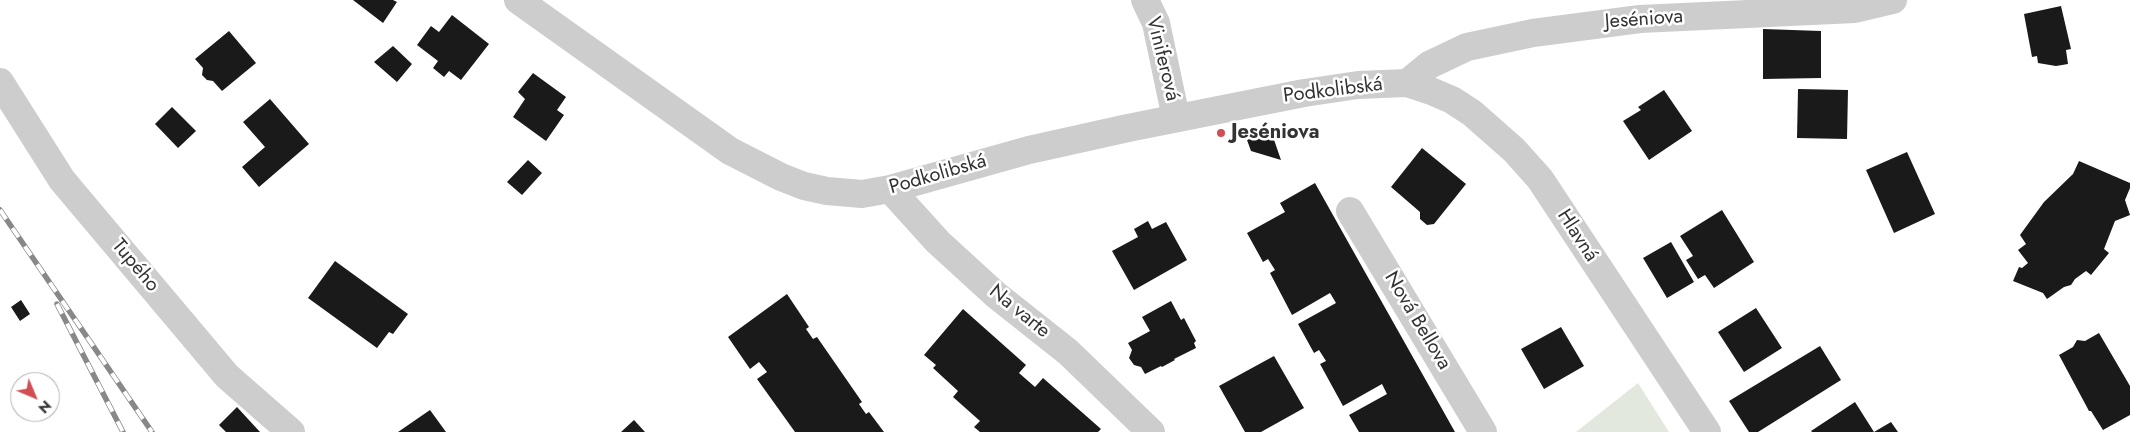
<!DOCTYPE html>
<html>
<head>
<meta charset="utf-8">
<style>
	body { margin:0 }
	#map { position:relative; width:2130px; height:432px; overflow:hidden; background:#fff; font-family:Jost,sans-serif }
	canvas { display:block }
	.north { position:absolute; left:10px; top:372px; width:50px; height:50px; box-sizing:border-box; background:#fff; border:1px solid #adadad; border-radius:50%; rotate:135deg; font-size:14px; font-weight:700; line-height:20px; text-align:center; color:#333 }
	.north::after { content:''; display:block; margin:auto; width:18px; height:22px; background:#d14e52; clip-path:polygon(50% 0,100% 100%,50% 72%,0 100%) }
</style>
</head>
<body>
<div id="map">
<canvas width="2130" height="432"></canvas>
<div class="north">N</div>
</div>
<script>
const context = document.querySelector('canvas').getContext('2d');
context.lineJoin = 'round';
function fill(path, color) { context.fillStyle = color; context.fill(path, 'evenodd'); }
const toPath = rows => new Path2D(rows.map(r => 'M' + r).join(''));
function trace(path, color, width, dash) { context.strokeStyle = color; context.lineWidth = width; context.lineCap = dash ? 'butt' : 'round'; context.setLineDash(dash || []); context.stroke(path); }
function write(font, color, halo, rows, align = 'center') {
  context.font = font + ' Jost,sans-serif'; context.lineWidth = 5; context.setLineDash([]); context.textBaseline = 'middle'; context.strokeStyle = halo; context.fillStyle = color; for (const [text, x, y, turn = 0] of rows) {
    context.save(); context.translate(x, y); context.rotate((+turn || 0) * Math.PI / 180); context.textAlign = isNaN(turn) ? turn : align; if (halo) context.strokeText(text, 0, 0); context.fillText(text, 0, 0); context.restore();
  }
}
fill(toPath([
	[1638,383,1669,432,1576,432]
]), '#e2e8dd');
fill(toPath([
	[353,0,393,0,397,2,383,23],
	[2061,6,2071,49,2066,50,2068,64,2056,66,2038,63,2037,56,2032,57,2024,14],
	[452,15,489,44,461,80,449,71,444,77,433,68,438,61,417,45,431,26,439,32],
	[1763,29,1821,31,1821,78,1763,79],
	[229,31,256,63,222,91,213,81,207,80,202,75,203,68,195,59],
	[393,46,412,64,397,82,374,62],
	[533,73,566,97,557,110,564,115,546,141,513,117,525,99,518,92],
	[1798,89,1848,90,1847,139,1797,138],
	[1664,90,1692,131,1649,160,1623,121,1641,110,1638,107],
	[270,99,309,144,259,187,242,167,265,147,243,122],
	[172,107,196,131,178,148,155,124],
	[1271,131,1281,160,1251,151,1247,140],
	[1422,148,1466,184,1434,224,1427,225,1420,219,1420,212,1391,187],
	[1907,152,1935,214,1894,233,1866,170],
	[528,160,542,173,522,195,507,182],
	[2079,161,2130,183,2130,188,2125,200,2130,215,2115,221,2104,249,2109,253,2091,275,2086,271,2075,279,2071,285,2064,287,2047,299,2043,293,2013,281,2019,267,2022,268,2028,263,2018,250,2026,244,2020,235,2044,202,2073,174],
	[1315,183,1343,233,1455,432,1359,432,1349,415,1387,394,1382,384,1343,406,1320,364,1326,361,1319,350,1314,353,1298,324,1336,303,1330,293,1292,315,1270,273,1275,270,1268,259,1263,262,1247,233,1285,212,1280,203],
	[1722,210,1754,262,1714,288,1705,275,1698,279,1686,260,1693,256,1680,236],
	[1148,221,1152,229,1166,222,1187,260,1134,290,1112,251,1138,237,1134,229],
	[1671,242,1694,282,1667,298,1643,258],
	[335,261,408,314,393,334,389,332,377,348,308,298],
	[787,294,809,327,806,329,813,339,817,337,862,402,859,404,866,414,869,412,884,432,795,432,757,379,767,372,759,362,750,369,728,337],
	[21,300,30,314,20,321,11,307],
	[1171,301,1181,320,1184,318,1196,341,1194,343,1196,348,1174,359,1175,360,1162,367,1161,366,1145,374,1141,367,1134,365,1129,358,1132,350,1128,343,1150,331,1142,317],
	[1756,308,1782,348,1744,372,1718,332],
	[963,309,1026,365,1019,373,1035,387,1043,378,1101,429,1098,432,980,432,974,427,980,421,953,397,958,391,933,368,936,365,924,355],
	[1561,327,1584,366,1544,389,1521,349],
	[2099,333,2130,386,2130,415,2103,430,2091,411,2089,411,2059,355,2073,347,2077,340,2085,341],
	[1820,346,1841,380,1758,432,1749,432,1729,401],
	[1274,356,1304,408,1261,432,1245,432,1219,386],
	[1855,402,1874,432,1891,422,1898,432,1812,432,1811,431],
	[237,407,248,419,260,432,226,432,219,425],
	[430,410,446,432,398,432],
	[634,420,645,432,621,432]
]), '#1a1a1a');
trace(toPath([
	[518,0,730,151,781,177,804,186,827,191,862,194,890,189,1029,150,1128,128,1304,93,1358,85,1407,83,1431,91,1452,100,1472,113,1514,150,1540,179,1707,432],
	[1145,0,1156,23,1176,118],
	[0,82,62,180,227,376,291,432],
	[1407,83,1429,65,1467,47,1533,33,1640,19,1855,9,1893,0],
	[890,189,938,242,996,295,1068,352,1151,432],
	[1350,211,1483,432]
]), '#cdcdcd', 28);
const rail = toPath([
	[0,210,152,432],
	[57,304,123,432]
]);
trace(rail, '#888', 5.5);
trace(rail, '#fff', 4, [11]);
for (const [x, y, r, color] of [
	[1221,133,5,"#d14e52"]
]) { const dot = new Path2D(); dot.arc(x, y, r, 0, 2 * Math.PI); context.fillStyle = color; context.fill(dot); trace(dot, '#fff', 2); }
write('20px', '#333', '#fff', [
	["Jeséniova",1644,20,-4],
	["Viniferová",1162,59,76],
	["Podkolibská",1333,91,-7],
	["Podkolibská",938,175,-16],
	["Hlavná",1577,236,57],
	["Tupého",135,266,50],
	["Na varte",1019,312,39],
	["Nová Bellova",1417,321,59]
]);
write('bold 20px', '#333', '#fff', [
	["Jeséniova",1231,133]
], 'left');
</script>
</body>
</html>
